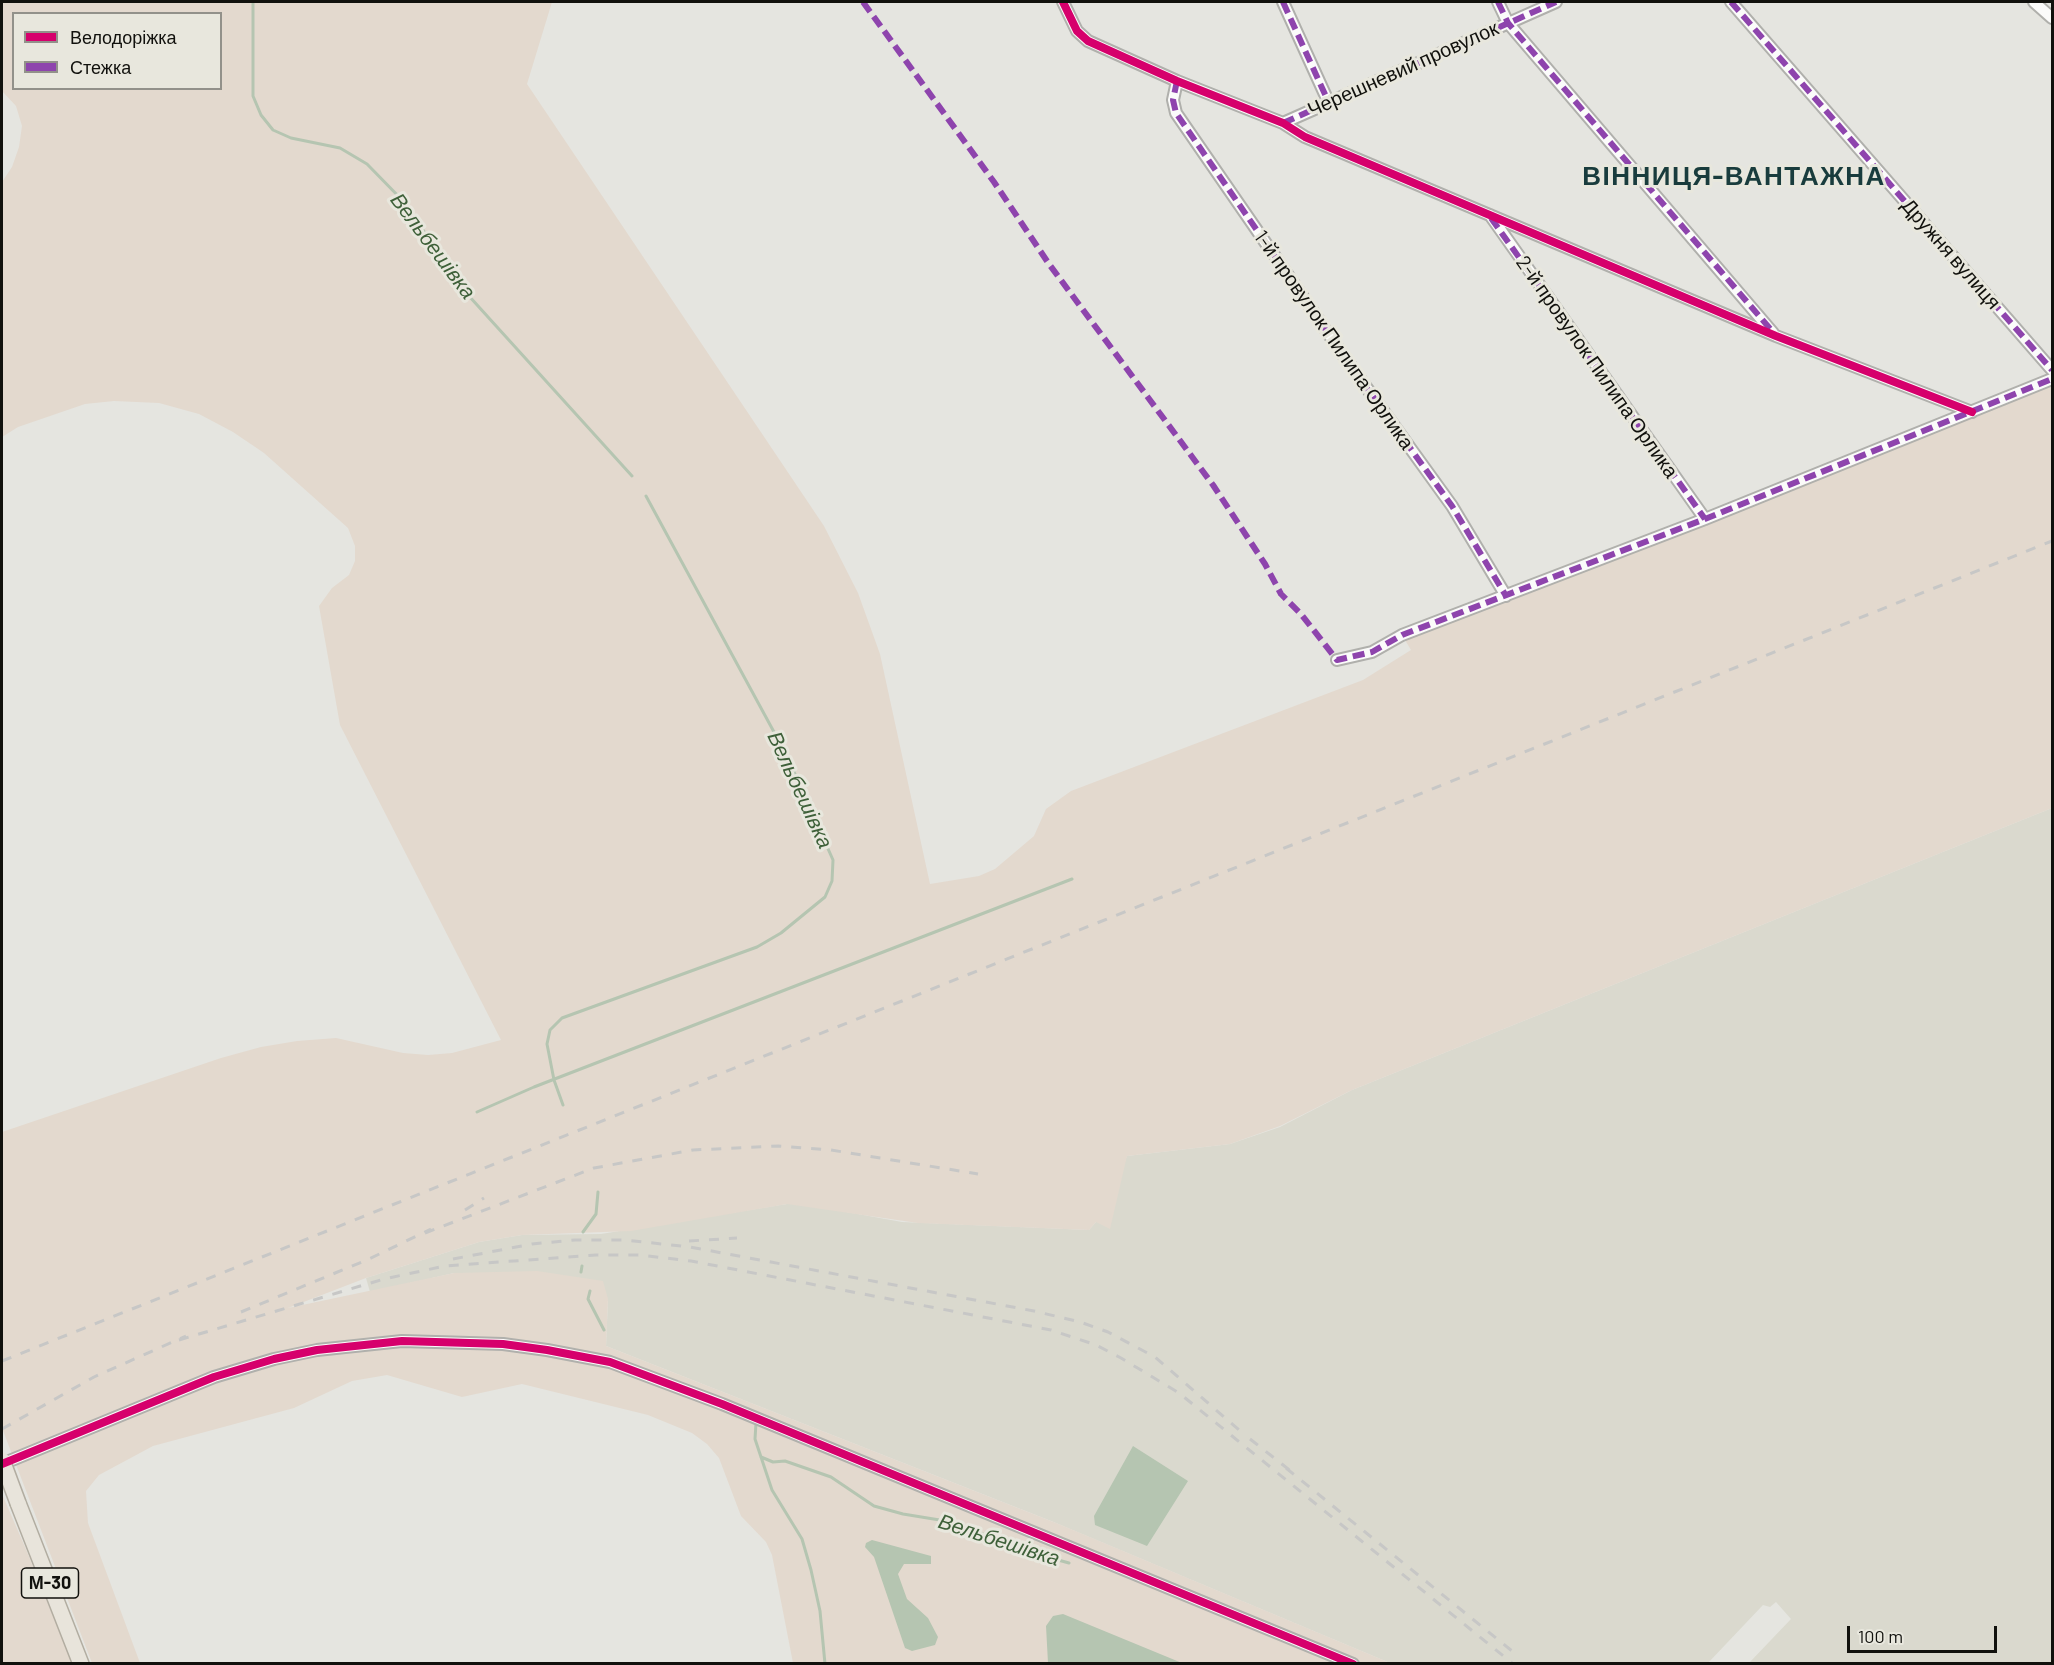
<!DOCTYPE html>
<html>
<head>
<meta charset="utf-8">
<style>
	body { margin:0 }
	#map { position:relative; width:2054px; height:1665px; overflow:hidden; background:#e5e5e0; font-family:Barlow,sans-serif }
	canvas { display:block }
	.frame { position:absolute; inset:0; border:3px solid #11110d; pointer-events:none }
	.legend { position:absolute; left:12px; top:12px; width:210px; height:78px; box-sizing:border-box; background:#e8e7dd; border:2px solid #92918a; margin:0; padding:8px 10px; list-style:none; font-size:18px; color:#11110d }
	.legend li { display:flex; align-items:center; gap:12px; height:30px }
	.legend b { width:30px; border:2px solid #92918a }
	.scale { position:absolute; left:1847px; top:1626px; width:150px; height:27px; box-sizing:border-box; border:3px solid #11110d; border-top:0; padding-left:8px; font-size:18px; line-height:21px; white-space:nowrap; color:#11110d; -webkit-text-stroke:4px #e8e7dd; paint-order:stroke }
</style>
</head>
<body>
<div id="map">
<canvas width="2054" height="1665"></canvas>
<div class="frame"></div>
<ul class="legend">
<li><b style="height:8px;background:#d6006c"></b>Велодоріжка</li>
<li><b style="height:8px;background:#8e44ad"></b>Стежка</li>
</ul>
<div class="scale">100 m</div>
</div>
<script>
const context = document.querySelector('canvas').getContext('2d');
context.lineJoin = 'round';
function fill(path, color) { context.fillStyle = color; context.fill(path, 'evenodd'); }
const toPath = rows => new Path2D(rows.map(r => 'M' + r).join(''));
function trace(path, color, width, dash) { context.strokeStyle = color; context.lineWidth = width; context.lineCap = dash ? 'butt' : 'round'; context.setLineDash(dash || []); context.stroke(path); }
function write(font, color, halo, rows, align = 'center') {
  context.font = font + ' Barlow,sans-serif'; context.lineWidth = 6; context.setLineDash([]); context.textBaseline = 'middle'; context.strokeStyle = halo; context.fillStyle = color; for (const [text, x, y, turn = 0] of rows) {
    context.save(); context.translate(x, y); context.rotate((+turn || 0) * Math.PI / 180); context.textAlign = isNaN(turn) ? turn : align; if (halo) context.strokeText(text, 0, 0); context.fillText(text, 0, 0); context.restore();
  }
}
fill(toPath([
	[2052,808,2052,1663,1749,1663,1791,1619,1776,1602,1770,1607,1763,1605,1708,1663,1390,1663,1051,1521,606,1346,608,1299,454,1273,370,1292,366,1278,479,1242,522,1235,601,1234,787,1204,797,1203,902,1222,1089,1230,1096,1222,1127,1156,1230,1144,1280,1127,1352,1090]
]), '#dad9ce');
fill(toPath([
	[2,2,552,2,527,84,824,526,858,593,880,654,930,884,979,876,995,869,1034,836,1046,809,1071,791,1363,680,1411,650,1402,635,2052,379,2052,808,1352,1090,1280,1126,1230,1144,1127,1156,1110,1229,1096,1222,1089,1230,918,1223,787,1204,631,1231,522,1235,479,1242,366,1278,288,1308,454,1273,537,1271,603,1281,608,1299,606,1346,1061,1525,1390,1663,793,1663,772,1555,766,1542,741,1516,719,1458,707,1444,692,1433,648,1415,522,1384,462,1397,387,1375,352,1381,294,1408,153,1446,99,1475,86,1491,88,1523,140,1663,92,1663,2,1428,2,1132,221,1058,261,1047,297,1041,336,1038,403,1053,428,1055,452,1053,501,1040,340,725,319,606,332,588,349,575,355,561,355,546,348,528,264,453,233,432,199,414,159,403,114,401,85,404,18,427,2,437,2,182,12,167,19,147,22,126,16,106,2,91],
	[14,14,220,14,220,88,14,88],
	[2,1494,28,1554,72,1663,2,1663]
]), '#e3d9ce');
fill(toPath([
	[1133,1446,1188,1481,1147,1546,1095,1525,1094,1516],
	[872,1540,931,1556,931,1564,904,1564,898,1574,907,1599,928,1618,938,1637,935,1645,912,1651,905,1648,874,1557,865,1547,866,1543],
	[1063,1614,1182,1663,1048,1663,1046,1626,1053,1616]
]), '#b5c5b1');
trace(toPath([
	[253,2,253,96,261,115,273,130,291,138,340,148,367,164,406,204,459,285,632,476],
	[563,1105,554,1080,547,1044,550,1030,562,1018,757,947,781,933,825,897,832,881,833,860,787,756,646,496],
	[477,1112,534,1087,1072,879],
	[583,1232,596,1214,598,1192],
	[581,1272,582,1266],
	[590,1291,588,1299,604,1330],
	[756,1423,755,1439,772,1490,802,1539,811,1570,820,1611,825,1664],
	[761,1457,773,1462,785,1461,831,1477,874,1506,903,1514,958,1523,1015,1548,1069,1563]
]), '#b5c5b1', 3);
const minor = toPath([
	[1063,2,1077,31,1088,41,1177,81,1283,123,1305,137,1776,336,1972,412],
	[1283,2,1328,101],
	[1498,2,1508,23,1773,333],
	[1731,2,2052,370],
	[2034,2,2052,18],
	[1177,81,1173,100,1176,113,1343,355,1452,506,1506,596],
	[1283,123,1556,2],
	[1490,215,1705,519],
	[1337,660,1372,652,1402,635,1705,519,2052,379],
	[2,1464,214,1377,274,1359,317,1350,402,1341,503,1344,547,1350,610,1362,722,1404,1353,1664]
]);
const highway = toPath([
	[18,1503,81,1664]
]);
trace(minor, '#b0b0ac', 14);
trace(highway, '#b2ada1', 18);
trace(minor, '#fbfbfa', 10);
trace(highway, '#e8e4db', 15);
trace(toPath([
	[465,1210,484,1198],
	[425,1233,594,1168,693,1150,778,1146,831,1150,978,1174],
	[689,1241,737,1238],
	[453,1259,532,1244,575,1240,625,1240,690,1247,1034,1311,1080,1322,1108,1332,1155,1357,1246,1436],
	[241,1312,369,1259,431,1229],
	[179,1340,384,1279,445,1266,596,1255,639,1255,691,1261,1051,1330,1096,1345,1121,1358,1179,1393,1512,1663],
	[2,1361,2052,541],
	[2,1429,94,1377,186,1336],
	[1250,1439,1292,1472],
	[1286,1468,1517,1655]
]), '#c7c7c6', 3, [10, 10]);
const highwayBridge = toPath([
	[2,1460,18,1503]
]);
trace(highwayBridge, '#b2ada1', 18, []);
trace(highwayBridge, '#e8e4db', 15);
trace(toPath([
	[863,2,994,182,1049,264,1213,485,1265,564,1281,594,1301,614,1337,660,1372,652,1402,635,1705,519,2052,379],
	[1283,2,1328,101],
	[1498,2,1508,23,1772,331],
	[1731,2,2052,370],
	[1177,81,1173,100,1176,113,1343,355,1452,506,1506,596],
	[1283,123,1556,2],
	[1491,218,1705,519]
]), '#8e44ad', 6, [12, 6]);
trace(toPath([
	[1063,2,1077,31,1088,41,1177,81,1283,123,1305,137,1776,336,1972,412],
	[2,1464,214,1377,274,1359,317,1350,402,1341,503,1344,547,1350,610,1362,722,1404,1353,1664]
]), '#d6006c', 8);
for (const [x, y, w] of [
	[50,1583,57]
]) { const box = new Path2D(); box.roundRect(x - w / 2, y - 15, w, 30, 4.5); context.fillStyle = '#e8e7dd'; context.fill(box); trace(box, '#11110d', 1.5); }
write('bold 18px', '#11110d', null, [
	["М-30",50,1583]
]);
write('20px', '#11110d', '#e8e7dd', [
	["Черешневий провулок",1403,69,-24],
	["Дружня вулиця",1951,254,49],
	["1-й провулок Пилипа Орлика",1334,340,55],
	["2-й провулок Пилипа Орлика",1597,367,55]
]);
write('italic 21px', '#3e6039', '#e8e7dd', [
	["Вельбешівка",433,246,53],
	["Вельбешівка",800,790,65],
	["Вельбешівка",999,1540,18]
]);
context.letterSpacing = '1.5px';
write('bold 26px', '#193c3d', '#e8e7dd', [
	["ВІННИЦЯ-ВАНТАЖНА",1734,176]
]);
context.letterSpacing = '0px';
</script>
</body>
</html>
